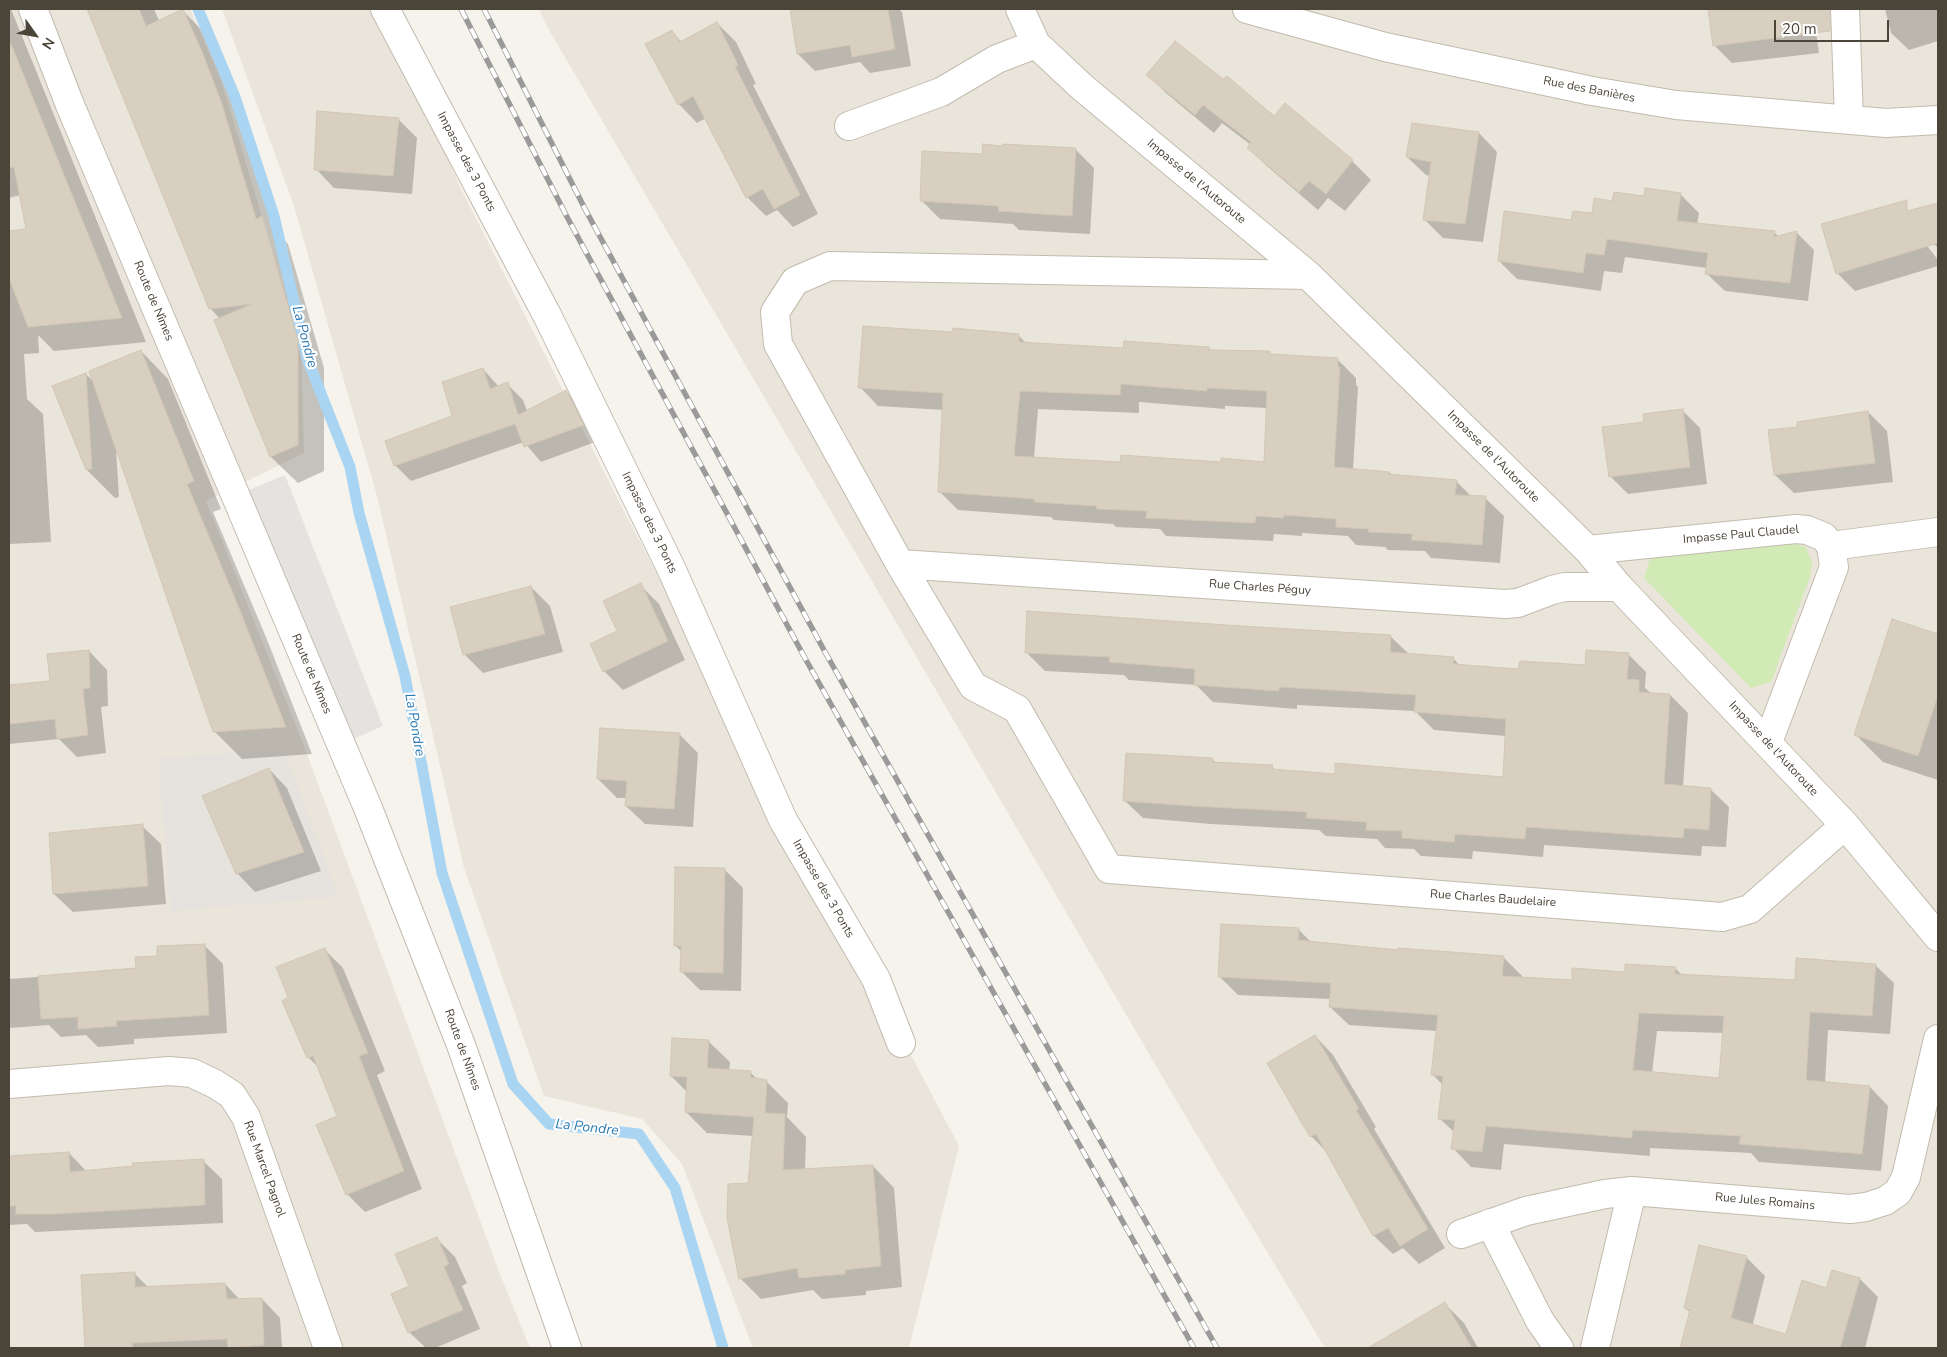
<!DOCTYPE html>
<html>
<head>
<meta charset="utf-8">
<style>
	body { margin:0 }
	#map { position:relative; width:1947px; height:1357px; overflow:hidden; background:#f6f3ec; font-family:"Nunito Sans",sans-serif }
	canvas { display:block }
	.frame { position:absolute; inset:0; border:10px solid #4b4439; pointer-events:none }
	.north { position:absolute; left:10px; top:10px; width:50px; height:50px; -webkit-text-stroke:4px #fff; paint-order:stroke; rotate:122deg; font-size:14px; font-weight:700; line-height:20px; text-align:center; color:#4b4439 }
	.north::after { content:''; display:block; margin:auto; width:18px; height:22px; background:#4b4439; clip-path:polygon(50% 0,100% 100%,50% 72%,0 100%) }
	.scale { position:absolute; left:1774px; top:20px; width:115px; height:22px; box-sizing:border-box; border:2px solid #4b4439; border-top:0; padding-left:6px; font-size:15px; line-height:18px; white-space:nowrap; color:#4b4439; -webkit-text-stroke:4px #fff; paint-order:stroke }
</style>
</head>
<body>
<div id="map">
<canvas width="1947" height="1357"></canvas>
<div class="frame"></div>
<div class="north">N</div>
<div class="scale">20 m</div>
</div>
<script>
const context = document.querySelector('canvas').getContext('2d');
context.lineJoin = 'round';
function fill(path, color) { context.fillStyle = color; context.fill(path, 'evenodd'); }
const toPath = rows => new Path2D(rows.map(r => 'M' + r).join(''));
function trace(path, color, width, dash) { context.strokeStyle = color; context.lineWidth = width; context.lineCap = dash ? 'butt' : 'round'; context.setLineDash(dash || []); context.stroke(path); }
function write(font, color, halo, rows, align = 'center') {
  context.font = font + ' "Nunito Sans",sans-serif'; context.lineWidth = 4.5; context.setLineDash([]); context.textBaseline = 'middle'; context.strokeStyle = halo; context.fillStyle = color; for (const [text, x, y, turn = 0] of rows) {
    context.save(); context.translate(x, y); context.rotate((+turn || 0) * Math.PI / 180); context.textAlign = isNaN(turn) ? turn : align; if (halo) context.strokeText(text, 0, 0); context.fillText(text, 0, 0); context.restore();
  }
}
fill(toPath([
	[9,9,190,9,221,80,301,346,304,453,206,501,304,746,501,1277,530,1348,9,1348],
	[222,9,386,9,459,185,625,513,959,1146,909,1348,753,1348,682,1164,642,1119,544,1096,464,868,377,496,294,206],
	[539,9,1938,9,1938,1348,1325,1348,1189,1122,549,30]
]), '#eae5da');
fill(toPath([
	[284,750,339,897,171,911,158,758]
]), '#e6e2dd');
fill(toPath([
	[1786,541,1806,547,1812,562,1810,577,1771,682,1751,688,1644,578,1651,555]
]), '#d2eab5');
fill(toPath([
	[285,475,383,726,353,739,249,490]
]), '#e5e3e0');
fill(toPath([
	[9,9,11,9,146,342,54,351,38,335,39,353,24,354,27,399,43,414,51,542,9,544,9,232,27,230,20,195,9,198],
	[88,9,154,9,159,21,183,11,209,37,229,81,248,131,278,235,288,244,324,368,324,471,298,483,271,457,215,321,220,319,210,308],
	[791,9,899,9,902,12,911,66,870,73,860,62,815,71,798,54],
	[1709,9,1813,9,1819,53,1732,63,1714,45],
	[1885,9,1938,9,1938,41,1909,50,1891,33],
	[717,23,736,42,756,84,753,85,818,214,793,227,777,210,766,216,747,197,706,118,697,123,679,104,672,32,682,42],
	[1148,75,1274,118,1285,105,1352,161,1371,180,1345,211,1328,198,1318,210,1267,166,1248,148,1251,145,1222,123,1214,133,1166,93],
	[398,119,417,138,412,194,334,188,316,169],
	[1479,133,1497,152,1483,242,1443,238,1424,219,1431,176,1426,175,1407,157],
	[1075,149,1094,168,1090,234,1019,230,1013,224,940,219,921,200,983,155],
	[1680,194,1699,213,1697,225,1774,232,1779,237,1796,232,1814,250,1808,301,1725,291,1706,273,1707,268,1625,257,1622,273,1604,271,1601,291,1517,279,1499,261,1572,221,1593,214,1613,202],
	[1938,204,1938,247,1918,234,1938,260,1938,266,1855,291,1837,273,1901,215],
	[953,334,1019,336,1027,344,1125,349,1209,348,1212,351,1269,352,1272,355,1337,359,1356,378,1356,385,1358,387,1353,470,1390,473,1393,476,1456,481,1472,497,1485,498,1504,516,1500,563,1431,558,1425,551,1388,550,1385,547,1356,545,1348,536,1302,533,1302,536,1274,534,1273,541,1166,536,1160,529,1116,527,1113,524,1054,520,1051,517,958,510,939,491,944,410,878,406,860,387],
	[1139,402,1225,409,1225,406,1268,408,1265,463,1121,464,1034,458,1038,409,1139,413],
	[141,351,168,379,221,509,213,512,266,637,312,754,242,759,214,731,116,449,119,497,115,498,87,470,86,374,94,382],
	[483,369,499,387,507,384,523,400,527,411,566,391,582,407,598,441,541,462,524,442,411,481,395,465,454,417],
	[1682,410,1700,428,1707,484,1628,494,1610,476,1645,424],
	[1868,412,1887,431,1893,482,1794,493,1775,475,1799,428],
	[640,585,659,604,685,660,623,690,604,671,592,645,619,631],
	[531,587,550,606,563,652,483,673,464,654],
	[1893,621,1938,636,1938,780,1883,762,1855,734],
	[1390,636,1409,654,1453,658,1460,666,1519,671,1586,666,1628,654,1646,672,1645,688,1652,694,1670,695,1688,713,1683,787,1710,789,1729,807,1726,847,1702,846,1701,856,1544,845,1543,857,1473,851,1472,859,1421,856,1414,849,1385,848,1377,839,1326,836,1319,830,1211,824,1143,818,1124,800,1212,759,1216,763,1272,767,1276,771,1336,775,1504,779,1506,736,1434,730,1415,711,1297,705,1297,709,1213,702,1196,685,1129,680,1124,675,1045,671,1027,653],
	[89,651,107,670,108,706,101,707,106,753,77,757,59,739,9,744,9,686,51,682],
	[679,734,698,753,693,827,645,824,626,806,627,798,617,798,598,779],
	[269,769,287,788,321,871,255,892,237,873],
	[142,826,161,844,166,904,73,912,54,894],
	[724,869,743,888,741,991,700,990,681,971,682,952,675,945],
	[1298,929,1312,943,1400,951,1503,957,1522,976,1521,978,1573,981,1626,973,1675,968,1683,976,1796,981,1875,965,1894,983,1890,1034,1828,1030,1825,1083,1870,1087,1888,1106,1881,1171,1759,1162,1751,1153,1650,1148,1650,1156,1504,1144,1501,1170,1471,1167,1453,1148,1455,1133,1439,1118,1443,1085,1432,1074,1437,1031,1349,1025,1330,1007,1331,999,1238,995,1219,976],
	[1657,1031,1724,1033,1720,1079,1652,1073],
	[204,945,223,964,227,1033,134,1039,134,1044,98,1047,86,1035,61,1037,49,1025,9,1028,9,979,137,970,159,957],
	[324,949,343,968,385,1071,377,1075,422,1189,365,1212,347,1194,339,1117,319,1068,308,1057,290,998],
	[1315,1036,1333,1055,1376,1127,1374,1129,1445,1248,1419,1264,1403,1248,1393,1254,1374,1236,1328,1153,1311,1136],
	[708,1041,730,1062,729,1071,750,1072,758,1080,767,1082,788,1103,787,1117,806,1137,805,1170,873,1166,894,1188,902,1287,866,1291,866,1295,822,1299,813,1290,761,1299,740,1278,753,1136,707,1133,686,1112,687,1092,671,1076],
	[69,1153,87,1172,203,1161,222,1179,223,1223,35,1232,27,1224,9,1225,9,1157],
	[436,1238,455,1257,467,1283,462,1286,480,1329,435,1348,426,1348,409,1332,411,1287],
	[1746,1257,1765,1276,1751,1331,1762,1342,1760,1348,1681,1348,1691,1313,1685,1308],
	[1833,1272,1860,1279,1878,1297,1865,1348,1782,1348,1803,1282,1827,1290],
	[134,1273,149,1288,225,1284,240,1300,262,1299,280,1318,282,1348,87,1348,82,1276],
	[1445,1304,1464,1323,1478,1348,1409,1348,1400,1331]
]), '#0003');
trace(toPath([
	[198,9,235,97,274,216,307,358,350,467,359,513,405,676,442,873,513,1084,549,1124,639,1134,675,1188,723,1348]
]), '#a9d4f2', 11);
const building = toPath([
	[87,9,139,9,146,26,183,9,203,54,222,104,256,219,262,216,298,340,298,445,270,457,214,320,252,304,209,309,87,9],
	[790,9,888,9,895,49,852,57,850,45,797,54,790,9],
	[1708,9,1830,9,1830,31,1713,46,1708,9],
	[717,22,738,65,735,66,800,195,774,209,763,189,746,198,693,96,678,105,645,44,672,30,680,42,717,22],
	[1175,41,1223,79,1227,76,1274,116,1285,103,1353,160,1326,194,1309,181,1299,192,1247,148,1251,142,1203,105,1195,115,1146,75,1175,41],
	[9,44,11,44,122,318,28,327,9,278,9,231,26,229,14,167,9,168,9,44],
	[317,111,399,118,393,176,314,170,317,111],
	[1412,123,1479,132,1465,224,1423,220,1431,162,1406,157,1412,123],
	[983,144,1002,146,1003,144,1076,148,1072,216,998,211,999,206,920,201,922,151,982,154,983,144],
	[1645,188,1681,193,1677,221,1775,231,1774,237,1797,231,1790,283,1705,274,1708,253,1607,239,1604,255,1586,253,1583,273,1498,261,1504,211,1571,220,1573,211,1592,213,1594,198,1612,201,1614,192,1644,196,1645,188],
	[1907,200,1907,211,1938,203,1938,243,1836,274,1821,224,1907,200],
	[863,326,952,332,953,328,1019,334,1019,342,1123,348,1124,341,1209,347,1209,350,1270,351,1270,354,1338,358,1338,367,1340,367,1334,467,1390,472,1388,474,1457,480,1455,495,1486,496,1482,545,1411,540,1413,534,1368,532,1369,529,1336,527,1336,519,1284,515,1283,518,1256,516,1255,523,1146,518,1147,511,1097,509,1096,506,1034,502,1035,499,938,492,943,393,858,388,863,326],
	[1121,384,1207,391,1207,388,1267,391,1264,462,1221,458,1221,462,1121,455,1120,462,1014,456,1020,391,1120,395,1121,384],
	[141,350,194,481,187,484,239,608,286,727,213,732,89,371,141,350],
	[483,368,490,389,508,382,518,415,566,390,584,425,524,447,515,424,394,466,385,441,452,416,442,382,483,368],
	[86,373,92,469,86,470,52,386,86,373],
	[1683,409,1690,467,1609,477,1602,427,1644,422,1643,414,1683,409],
	[1868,411,1875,463,1774,475,1768,430,1797,427,1797,422,1868,411],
	[641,583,668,641,603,672,590,644,617,631,603,601,641,583],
	[531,586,545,634,463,655,450,607,531,586],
	[1027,611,1241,626,1391,635,1390,652,1454,657,1453,664,1518,669,1520,661,1585,665,1586,650,1629,653,1627,679,1639,680,1639,692,1670,694,1664,784,1711,788,1709,830,1684,828,1683,838,1526,827,1525,839,1455,834,1454,842,1402,838,1402,831,1366,830,1367,822,1306,818,1307,812,1192,806,1123,801,1126,753,1213,758,1212,762,1273,765,1272,769,1335,774,1335,763,1503,777,1506,719,1414,712,1416,695,1279,687,1279,691,1194,685,1195,669,1109,662,1110,657,1025,653,1027,611],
	[1892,619,1938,634,1938,695,1918,756,1854,735,1892,619],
	[89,650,90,688,83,689,88,735,57,739,55,719,9,724,9,685,50,681,47,654,89,650],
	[600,728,680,733,674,809,625,806,627,781,597,779,600,728],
	[269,768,304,852,236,874,202,796,269,768],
	[143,824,148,886,53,894,49,833,143,824],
	[675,867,725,868,723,973,680,972,681,946,674,946,675,867],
	[1221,924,1299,928,1298,940,1398,950,1398,948,1504,956,1502,976,1572,980,1572,968,1625,972,1625,964,1676,967,1675,974,1795,980,1796,958,1876,964,1872,1016,1810,1012,1806,1080,1870,1086,1862,1154,1739,1144,1741,1136,1632,1130,1632,1138,1486,1126,1482,1152,1451,1149,1455,1120,1438,1119,1443,1076,1431,1075,1438,1015,1329,1007,1331,983,1218,977,1221,924],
	[1639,1013,1724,1016,1719,1078,1633,1070,1639,1013],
	[205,944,209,1015,116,1021,117,1026,78,1029,78,1017,41,1019,38,976,136,968,135,957,157,956,157,946,205,944],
	[325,948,368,1053,359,1056,404,1171,346,1195,316,1125,337,1116,313,1056,307,1058,282,1001,288,997,276,967,325,948],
	[1315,1035,1359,1109,1356,1110,1428,1229,1400,1246,1388,1228,1373,1236,1316,1134,1310,1137,1267,1063,1315,1035],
	[672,1038,709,1040,707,1068,751,1071,750,1077,767,1080,765,1113,785,1114,783,1170,873,1165,881,1266,845,1270,845,1274,799,1278,797,1268,739,1279,727,1218,728,1184,748,1183,754,1117,685,1112,687,1077,670,1076,672,1038],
	[69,1152,70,1172,133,1166,132,1163,204,1159,205,1205,55,1214,16,1214,16,1206,9,1206,9,1156,69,1152],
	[437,1237,449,1264,444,1267,463,1310,408,1333,391,1294,409,1286,395,1254,437,1237],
	[1699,1245,1747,1256,1731,1318,1786,1334,1802,1280,1826,1288,1832,1270,1860,1278,1840,1348,1680,1348,1690,1310,1684,1308,1699,1245],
	[135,1272,135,1287,225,1283,227,1299,262,1298,264,1345,228,1348,227,1339,132,1343,133,1348,85,1348,81,1275,135,1272],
	[1445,1302,1472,1348,1368,1348,1445,1302]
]);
fill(building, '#d8cfc1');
trace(building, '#d3c7b4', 1);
const minor = toPath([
	[33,9,70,105,368,808,461,1045,567,1348],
	[385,9,548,317,671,568,783,820,876,979,901,1043],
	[1020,9,1036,44,1082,87,1308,275,1588,550,1619,587,1845,825,1938,937],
	[1247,9,1385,47,1592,91,1676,105,1886,123,1938,120],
	[1845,9,1849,119],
	[849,126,941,92,997,59,1036,44],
	[1308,275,830,266,795,281,775,312,778,344,900,564,973,686,1017,709,1109,869,1722,917,1750,909,1845,825],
	[1831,546,1938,532],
	[1588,550,1796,529,1807,530,1824,537,1831,546,1834,567,1768,742],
	[900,564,1505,604,1518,603,1552,590,1565,587,1619,587],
	[9,1084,169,1071,192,1073,215,1084,232,1095,246,1117,328,1348],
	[1490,1223,1540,1321,1559,1348],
	[1461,1234,1526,1211,1605,1194,1632,1191],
	[1595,1348,1632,1191,1850,1209,1866,1207,1885,1201,1898,1192,1906,1177,1938,1039]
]);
trace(minor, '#c2bbae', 30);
trace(minor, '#fff', 28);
const rail = toPath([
	[461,9,566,215,806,660,1194,1348],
	[484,9,585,209,825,652,1217,1348]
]);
trace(rail, '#9a9a9a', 5.5);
trace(rail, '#fff', 4, [11]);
write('12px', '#4b4439', '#fff', [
	["Rue des Banières",1589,90,11],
	["Impasse des 3 Ponts",466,162,62],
	["Impasse de l'Autoroute",1196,182,40],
	["Route de Nîmes",153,301,67],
	["Impasse de l'Autoroute",1493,457,45],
	["Impasse des 3 Ponts",649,523,64],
	["Impasse Paul Claudel",1741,535,-5],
	["Rue Charles Péguy",1260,588,4],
	["Route de Nîmes",311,674,67],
	["Impasse de l'Autoroute",1773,749,47],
	["Impasse des 3 Ponts",823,889,60],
	["Rue Charles Baudelaire",1493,899,4],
	["Route de Nîmes",462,1050,70],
	["Rue Marcel Pagnol",264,1169,70],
	["Rue Jules Romains",1765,1202,5]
]);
write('italic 14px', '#2e7ab2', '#fff', [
	["La Pondre",304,337,75],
	["La Pondre",414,725,80],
	["La Pondre",587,1128,6]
]);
</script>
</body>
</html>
